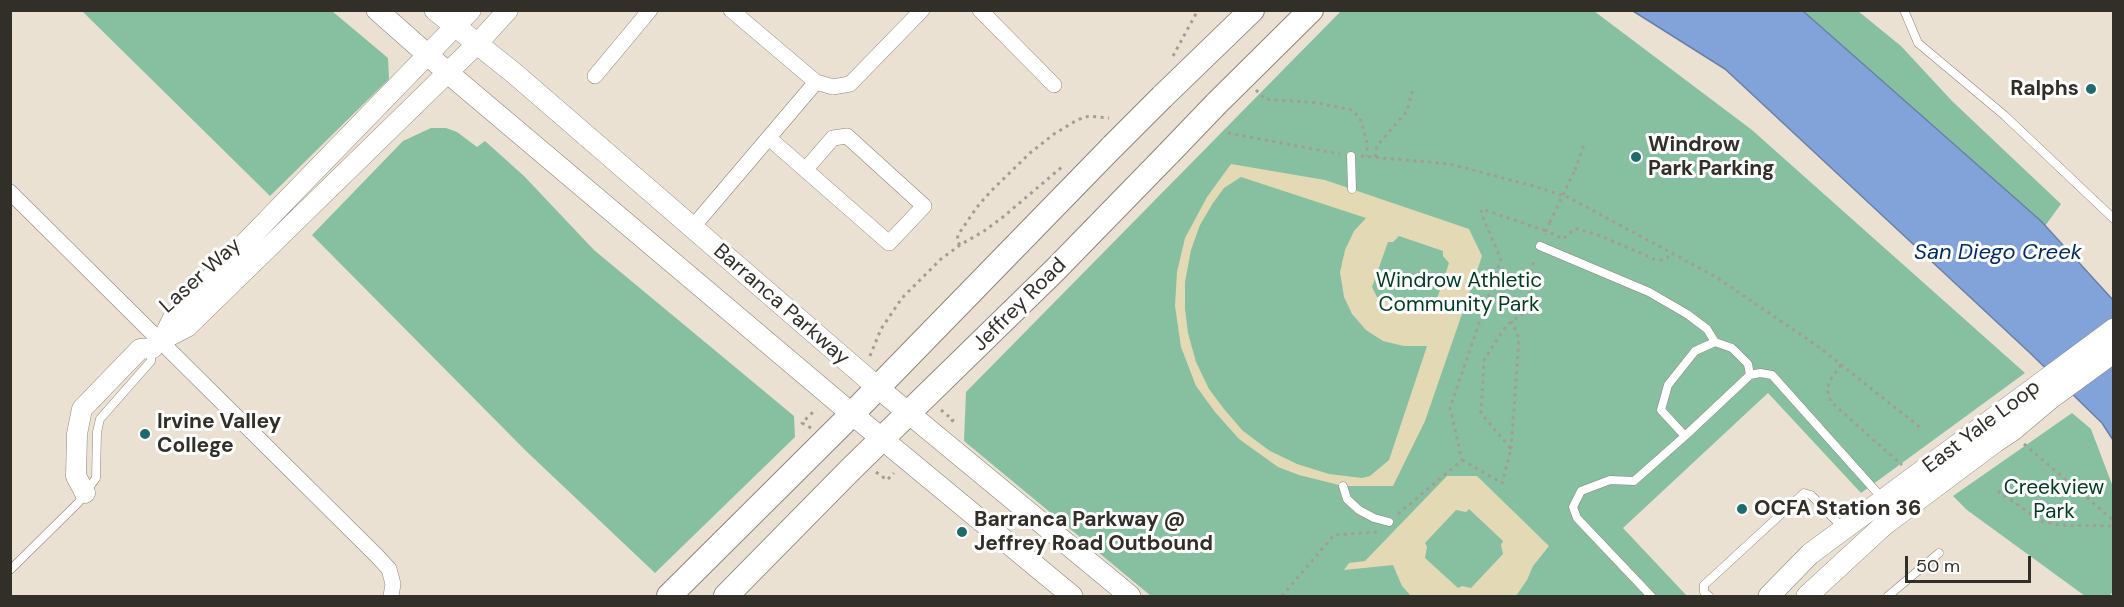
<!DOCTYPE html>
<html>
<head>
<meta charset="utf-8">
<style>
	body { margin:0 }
	#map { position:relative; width:2124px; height:607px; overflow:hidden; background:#ebe1d3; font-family:"DM Sans",sans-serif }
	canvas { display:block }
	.frame { position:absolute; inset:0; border:12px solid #322f29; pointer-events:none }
	.scale { position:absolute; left:1905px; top:556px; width:126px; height:27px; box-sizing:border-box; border:3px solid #322f29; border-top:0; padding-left:8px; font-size:18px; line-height:21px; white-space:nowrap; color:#322f29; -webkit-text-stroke:4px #fff; paint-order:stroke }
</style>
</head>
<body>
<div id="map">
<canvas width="2124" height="607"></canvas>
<div class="frame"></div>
<div class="scale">50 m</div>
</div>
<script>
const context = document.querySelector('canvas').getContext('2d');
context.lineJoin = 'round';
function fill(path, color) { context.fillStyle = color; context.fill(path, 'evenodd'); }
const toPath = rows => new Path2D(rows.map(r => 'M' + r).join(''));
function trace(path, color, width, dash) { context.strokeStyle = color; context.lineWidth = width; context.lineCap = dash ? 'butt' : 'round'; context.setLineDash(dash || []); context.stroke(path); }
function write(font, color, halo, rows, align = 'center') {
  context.font = font + ' "DM Sans",sans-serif'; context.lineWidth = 6; context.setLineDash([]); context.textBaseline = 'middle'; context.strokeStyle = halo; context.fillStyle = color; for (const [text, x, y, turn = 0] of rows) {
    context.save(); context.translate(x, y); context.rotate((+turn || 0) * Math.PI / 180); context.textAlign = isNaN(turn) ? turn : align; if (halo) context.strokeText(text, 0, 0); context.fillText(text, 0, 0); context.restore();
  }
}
fill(toPath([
	[82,11,332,11,388,58,389,79,270,196],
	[1341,11,1594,11,1752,130,2025,373,1861,493,1768,393,1623,528,1687,596,1151,596,964,441,966,392],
	[1803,11,1858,11,1901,46,1952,101,2061,204,2045,226],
	[431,128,446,128,457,132,477,147,485,141,524,176,594,250,794,416,795,437,655,573,526,451,312,235,403,141],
	[2072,413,2091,429,2113,487,2114,591,2109,596,2085,596,1967,510,1953,496]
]), '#87c0a0');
fill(toPath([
	[1231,164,1325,180,1469,229,1482,256,1425,421,1393,486,1343,486,1299,475,1278,467,1239,439,1215,412,1196,386,1181,347,1175,306,1177,272,1185,238,1207,197],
	[1241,177,1366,218,1354,231,1345,250,1340,272,1344,297,1352,314,1366,330,1383,341,1404,346,1427,346,1389,460,1370,476,1362,478,1329,474,1297,464,1270,451,1243,431,1224,409,1209,389,1196,362,1188,333,1185,309,1185,282,1191,250,1200,225,1213,203,1224,188],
	[1399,236,1443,251,1443,256,1449,263,1434,308,1423,312,1377,297,1372,287,1388,242,1393,242],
	[1447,476,1477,476,1549,546,1533,566,1527,580,1516,596,1411,596,1402,586,1393,565,1344,570,1349,563,1365,561],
	[1469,509,1503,541,1501,545,1503,554,1471,588,1462,586,1458,588,1425,558,1427,547,1425,543,1456,510,1466,512]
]), '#e3d9b4');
const water = toPath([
	[1633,11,1803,11,2041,221,2113,300,2113,440,2102,423,2029,352,1725,69,1633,11]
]);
fill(water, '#81a3da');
trace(water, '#6980a5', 1.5);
const service = toPath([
	[1904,10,1918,43,2004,115,2114,219],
	[1351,156,1352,189],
	[1540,246,1649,292,1687,314,1707,329,1715,342],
	[1750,375,1760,373,1772,375,1882,498],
	[1343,486,1347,499,1359,510,1374,518,1389,522],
	[10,570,78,503,96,478,97,432,100,419,151,361,152,350],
	[1651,596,1577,518,1573,507,1581,491,1610,480,1634,481,1685,436,1750,375,1748,364,1732,348,1715,342,1695,351,1668,385,1661,410,1685,436],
	[1709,596,1704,592,1704,585,1804,493,1811,495,1843,528],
	[1888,596,1939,553]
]);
const minor = toPath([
	[731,10,816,82,833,87,850,84,922,10],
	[980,10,1054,85],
	[595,76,650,10],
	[769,138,889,243,924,206,847,136,833,138,806,169],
	[10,192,377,556,389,569,393,584,391,596],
	[692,228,816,82]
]);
const tertiary = toPath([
	[162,340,187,327,477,44,508,10],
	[162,340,174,316,471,10],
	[85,493,76,476,77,434,82,409,140,349,153,348]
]);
const secondary = toPath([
	[377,10,447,72,852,414,1072,596],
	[435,10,515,74,877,387,1130,596],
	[1769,596,1810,554,2114,329],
	[1807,596,1884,525,1995,442,2013,430,2051,398,2114,352]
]);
const primary = toPath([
	[1162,97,1252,10],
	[1216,104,1311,10],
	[669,596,852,414,1113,146],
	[726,596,851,469,1055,270,1169,153]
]);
trace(service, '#8e8579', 9);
trace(minor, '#8e8579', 16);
trace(tertiary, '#8e8579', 21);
trace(secondary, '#8e8579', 22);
trace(primary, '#8e8579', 26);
trace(toPath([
	[1173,56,1198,10],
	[1256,90,1265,99,1319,103,1352,110,1360,118,1367,142,1367,156],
	[1228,133,1340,154],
	[1361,156,1450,164,1537,187,1568,197,1716,277,1816,345,1921,428],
	[1375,157,1377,146,1407,111,1413,88],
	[1575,170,1585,142],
	[1550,222,1546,231,1563,239,1574,229,1578,229,1601,236,1654,259,1662,260,1667,258,1671,252],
	[960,245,957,241,958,235,977,207,991,191,1030,153,1054,134,1077,120,1089,116,1109,118],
	[870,356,881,329,902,298,941,259,960,245,984,231,1003,217,1063,166],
	[1841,365,1830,380,1827,389,1831,402,1902,465],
	[941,410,953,420,948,424],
	[811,428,802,423,816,409],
	[2024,444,2114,521],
	[1511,449,1519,339,1512,321],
	[1462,460,1502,483,1511,449,1481,413,1484,360,1506,326,1522,314,1529,296,1531,268,1536,258],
	[876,472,887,480,894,473],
	[1998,491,2041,521,2059,525,2114,526],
	[1398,514,1462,460,1450,408,1501,259,1481,213,1482,209,1546,231,1545,235],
	[1282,596,1334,535,1377,532]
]), '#a49d92', 3, [3, 4.5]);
trace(service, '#fff', 8);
trace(minor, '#fff', 15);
trace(tertiary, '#fff', 20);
trace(secondary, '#fff', 21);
trace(primary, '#fff', 24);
const primaryBridge = toPath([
	[1113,146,1162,97],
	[1169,153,1216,104]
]);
trace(primaryBridge, '#8e8579', 26, []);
trace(toPath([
	[1550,222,1575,170]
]), '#a49d92', 3, [3, 4.5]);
trace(primaryBridge, '#fff', 24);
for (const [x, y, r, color] of [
	[2091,89,6,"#1e6b6e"],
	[1636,157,6,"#1e6b6e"],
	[145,434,6,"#1e6b6e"],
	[1742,509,6,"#1e6b6e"],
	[962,532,6,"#1e6b6e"]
]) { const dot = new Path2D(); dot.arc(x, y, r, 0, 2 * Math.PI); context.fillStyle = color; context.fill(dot); trace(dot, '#fff', 2); }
write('bold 21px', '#322f29', '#fff', [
	["Ralphs",2079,89,"right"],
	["Windrow",1648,145],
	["Park Parking",1648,169],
	["Irvine Valley",157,422],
	["College",157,446],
	["OCFA Station 36",1754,509],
	["Barranca Parkway @",974,520],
	["Jeffrey Road Outbound",974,544]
], 'left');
write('21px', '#322f29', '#fff', [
	["Laser Way",201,276,-42],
	["Barranca Parkway",781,305,41],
	["Jeffrey Road",1020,305,-45],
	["East Yale Loop",1982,427,-37]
]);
write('21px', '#003b22', '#fff', [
	["Windrow Athletic",1459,281],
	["Community Park",1459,305],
	["Creekview",2054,488],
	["Park",2054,512]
]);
write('italic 22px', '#032b6b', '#fff', [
	["San Diego Creek",1998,253]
]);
</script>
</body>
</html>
